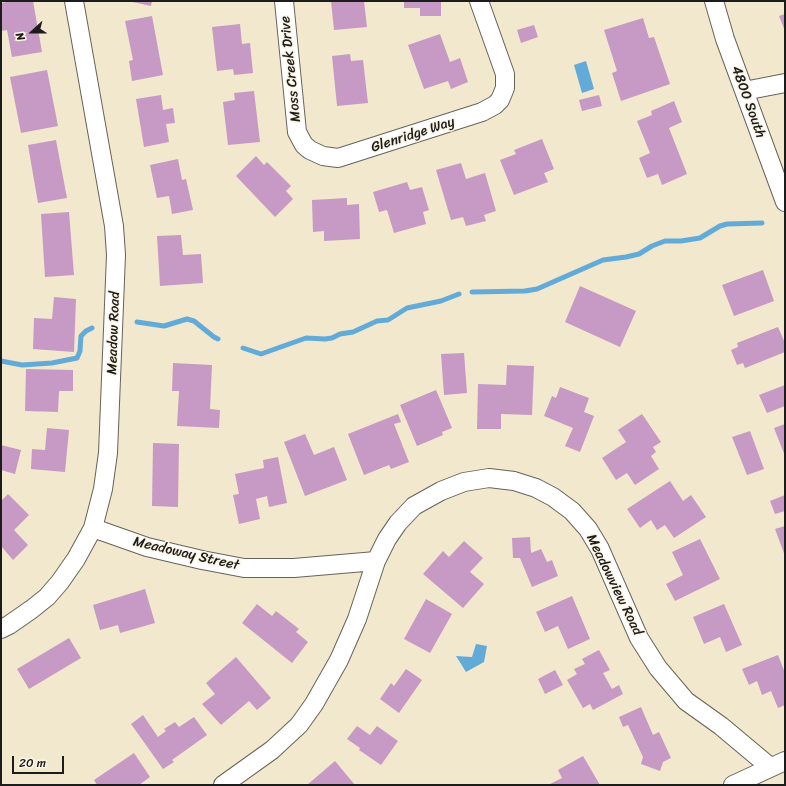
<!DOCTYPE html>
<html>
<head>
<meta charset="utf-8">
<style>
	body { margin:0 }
	#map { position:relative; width:786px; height:786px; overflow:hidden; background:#f2e8cd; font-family:Sriracha,sans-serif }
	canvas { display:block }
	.frame { position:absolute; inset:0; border:2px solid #1c1c1c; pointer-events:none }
	.north { position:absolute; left:12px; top:12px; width:40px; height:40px; -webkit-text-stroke:3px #fcf5e5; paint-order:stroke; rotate:249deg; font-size:11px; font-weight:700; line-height:16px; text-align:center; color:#1c1c1c }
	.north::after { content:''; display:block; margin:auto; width:14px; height:18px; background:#1c1c1c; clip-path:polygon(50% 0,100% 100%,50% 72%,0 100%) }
	.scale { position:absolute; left:12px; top:756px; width:52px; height:18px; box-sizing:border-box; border:2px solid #1c1c1c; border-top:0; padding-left:5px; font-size:12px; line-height:14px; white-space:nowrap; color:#1c1c1c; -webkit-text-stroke:3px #fcf5e5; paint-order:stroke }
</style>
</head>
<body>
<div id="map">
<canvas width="786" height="786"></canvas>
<div class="frame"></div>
<div class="north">N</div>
<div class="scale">20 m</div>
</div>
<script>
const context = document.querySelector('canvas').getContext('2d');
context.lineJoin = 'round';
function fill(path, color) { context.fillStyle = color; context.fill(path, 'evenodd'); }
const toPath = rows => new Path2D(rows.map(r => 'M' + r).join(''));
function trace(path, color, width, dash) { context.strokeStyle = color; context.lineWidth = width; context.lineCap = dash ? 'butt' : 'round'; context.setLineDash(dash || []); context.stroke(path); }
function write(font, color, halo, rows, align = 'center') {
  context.font = font + ' Sriracha,sans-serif'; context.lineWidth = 3; context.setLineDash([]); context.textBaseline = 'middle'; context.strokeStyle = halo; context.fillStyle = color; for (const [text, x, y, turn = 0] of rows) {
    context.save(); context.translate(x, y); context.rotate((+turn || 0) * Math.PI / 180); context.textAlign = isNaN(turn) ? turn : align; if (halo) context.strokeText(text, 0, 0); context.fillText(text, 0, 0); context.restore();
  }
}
fill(toPath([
	[586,61,594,89,582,93,574,65],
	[476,644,487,646,484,662,466,672,456,656,472,657]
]), '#62abd9');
trace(toPath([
	[472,292,525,291,537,289,603,260,626,257,639,254,652,246,665,241,681,241,700,238,720,226,727,224,762,223],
	[137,322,164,326,187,319,194,321,214,337,218,339],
	[243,348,261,354,306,338,325,339,332,338,340,334,353,332,377,321,388,320,407,308,441,301,459,294],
	[1,361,22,365,52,363,77,358,80,351,81,336,86,331,92,328]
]), '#62abd9', 5);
fill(toPath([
	[11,1,33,1,42,52,12,57,7,30,1,31,1,3],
	[128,1,152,1,151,6],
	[331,1,364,1,367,27,334,30],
	[404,1,441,1,441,16,420,16,420,8,404,8],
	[785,14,785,31,779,16],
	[152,16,163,75,132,81,129,61,133,60,125,21],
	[643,18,649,38,654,37,670,84,621,101,612,73,617,71,604,30],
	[240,24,242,44,250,43,253,73,234,75,233,69,217,71,212,27],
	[534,25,538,37,521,43,517,30],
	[440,34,450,62,460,58,468,82,451,89,448,81,424,89,408,45],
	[350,54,351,61,363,60,368,103,337,106,332,56],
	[47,70,58,126,21,133,10,77],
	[254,91,260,142,228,145,223,102,235,100,234,93],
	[161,95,163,110,173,108,175,123,166,124,169,142,144,147,136,99],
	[599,95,602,106,582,111,579,100],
	[674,101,682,122,669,128,687,174,662,185,658,174,647,178,639,158,650,153,637,121,652,115,651,111],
	[542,139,554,169,544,173,548,182,514,195,500,160,516,154,514,150],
	[56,140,67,198,38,203,28,145],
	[256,156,264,165,267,162,291,186,286,191,293,199,275,217,236,176],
	[178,159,182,180,186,179,193,210,172,214,169,196,157,198,150,165],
	[461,163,466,179,485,173,496,211,484,215,486,221,466,226,463,217,451,220,436,170],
	[407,182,410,190,422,187,429,210,423,212,426,224,394,233,387,210,379,212,373,192],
	[347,198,347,205,359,204,360,239,324,241,324,231,313,232,312,200],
	[69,212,74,275,45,277,41,214],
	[181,235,183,255,201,254,203,283,160,286,157,236],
	[763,270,774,301,734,316,722,285],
	[580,286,636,311,620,347,565,322],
	[54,297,76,299,74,352,33,349,34,318,52,319],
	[778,327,785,343,785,352,745,368,743,363,737,365,731,350,738,347,737,343],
	[464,353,467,393,444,395,441,354],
	[173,363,212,365,210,409,220,410,219,428,177,426,179,391,172,391],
	[507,365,534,366,532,415,501,414,501,429,477,429,478,384,506,385],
	[26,369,73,370,73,391,59,391,58,412,25,411],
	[785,385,785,406,767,413,759,395],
	[560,387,589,398,584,412,594,416,580,452,565,446,573,428,544,416,552,396,556,398],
	[436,390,452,428,442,432,443,435,417,446,400,405],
	[398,414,401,422,394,424,409,462,391,469,389,465,364,475,348,434],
	[642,414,661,442,653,447,656,452,651,456,659,469,635,485,627,473,616,480,602,458,626,442,618,430],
	[785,424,785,456,774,428],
	[47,428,69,430,65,472,31,469,32,449,45,450],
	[750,431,764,469,747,475,732,437],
	[305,434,314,455,334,447,347,480,305,496,284,442],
	[153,443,179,444,178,507,152,506],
	[1,445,21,450,15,474,1,470],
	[278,457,287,503,269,507,267,496,256,499,260,519,239,524,233,495,239,494,235,474,264,468,263,460],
	[670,481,683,501,691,495,706,517,674,538,665,525,657,530,651,520,640,528,627,509],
	[8,494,29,515,14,530,28,545,13,560,1,546,1,501],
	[785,495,785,511,775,514,770,501],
	[785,526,785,556,775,529],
	[530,537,531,553,541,549,547,562,552,560,558,576,532,587,520,558,513,558,512,538],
	[700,539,720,579,675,601,666,584,683,575,672,552],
	[464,541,483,558,470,572,484,584,463,608,423,574,443,551,449,557],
	[145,589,155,623,120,633,118,625,100,630,93,605],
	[572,596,590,639,568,649,558,626,545,632,536,612],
	[426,599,452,614,430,653,404,639],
	[257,604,272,616,276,611,299,629,296,632,308,642,292,663,242,623],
	[724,604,742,645,726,652,720,637,704,644,693,617],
	[69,638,81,658,29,689,17,669],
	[599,650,610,670,603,673,612,689,619,685,623,694,593,710,590,704,583,708,567,680,577,674,574,669,585,664,582,659],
	[778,655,785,673,785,705,778,708,771,691,762,695,757,681,749,685,742,669],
	[236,657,271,698,257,710,249,701,221,725,202,704,215,694,206,683],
	[406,669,422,680,399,713,380,699,391,683,394,686],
	[555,670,563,685,545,694,538,679],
	[641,707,653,735,659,732,671,758,663,762,660,771,641,764,643,757,628,725,623,727,619,717],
	[143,715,158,737,166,731,164,729,175,722,179,727,194,717,207,735,172,760,174,762,163,769,131,724],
	[357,726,370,735,377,726,398,741,381,765,359,750,360,748,347,739],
	[134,753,150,777,139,785,97,785,94,780],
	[583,756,600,785,548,785,562,778,558,770],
	[335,761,355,785,307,785]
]), '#c69ac4');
const minor = toPath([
	[284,1,297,132,304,145,310,150,323,156,338,158,482,112,495,105,500,100,505,88,505,74,479,1],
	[714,1,725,39,785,202],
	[744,91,785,83],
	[93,528,147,547,202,560,244,568,294,568,376,561],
	[1,629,9,625,32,609,47,597,60,582,76,559,93,528,103,489,108,453,116,255,114,226,74,1],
	[223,785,272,750,299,725,314,704,339,660,357,619,376,561,387,539,398,523,414,506,441,491,464,482,489,478,514,481,536,488,553,497,572,511,588,529,600,549,639,638,658,668,686,701,721,726,770,767],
	[733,785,785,761]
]);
trace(minor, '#67635a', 20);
trace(minor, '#fff', 18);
write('14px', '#1c1c1c', '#fcf5e5', [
	["Moss Creek Drive",291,69,-96],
	["4800 South",748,102,70],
	["Glenridge Way",413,135,-18],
	["Meadow Road",114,333,-88],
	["Meadoway Street",186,554,13],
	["Meadowview Road",614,585,64]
]);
</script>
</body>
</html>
